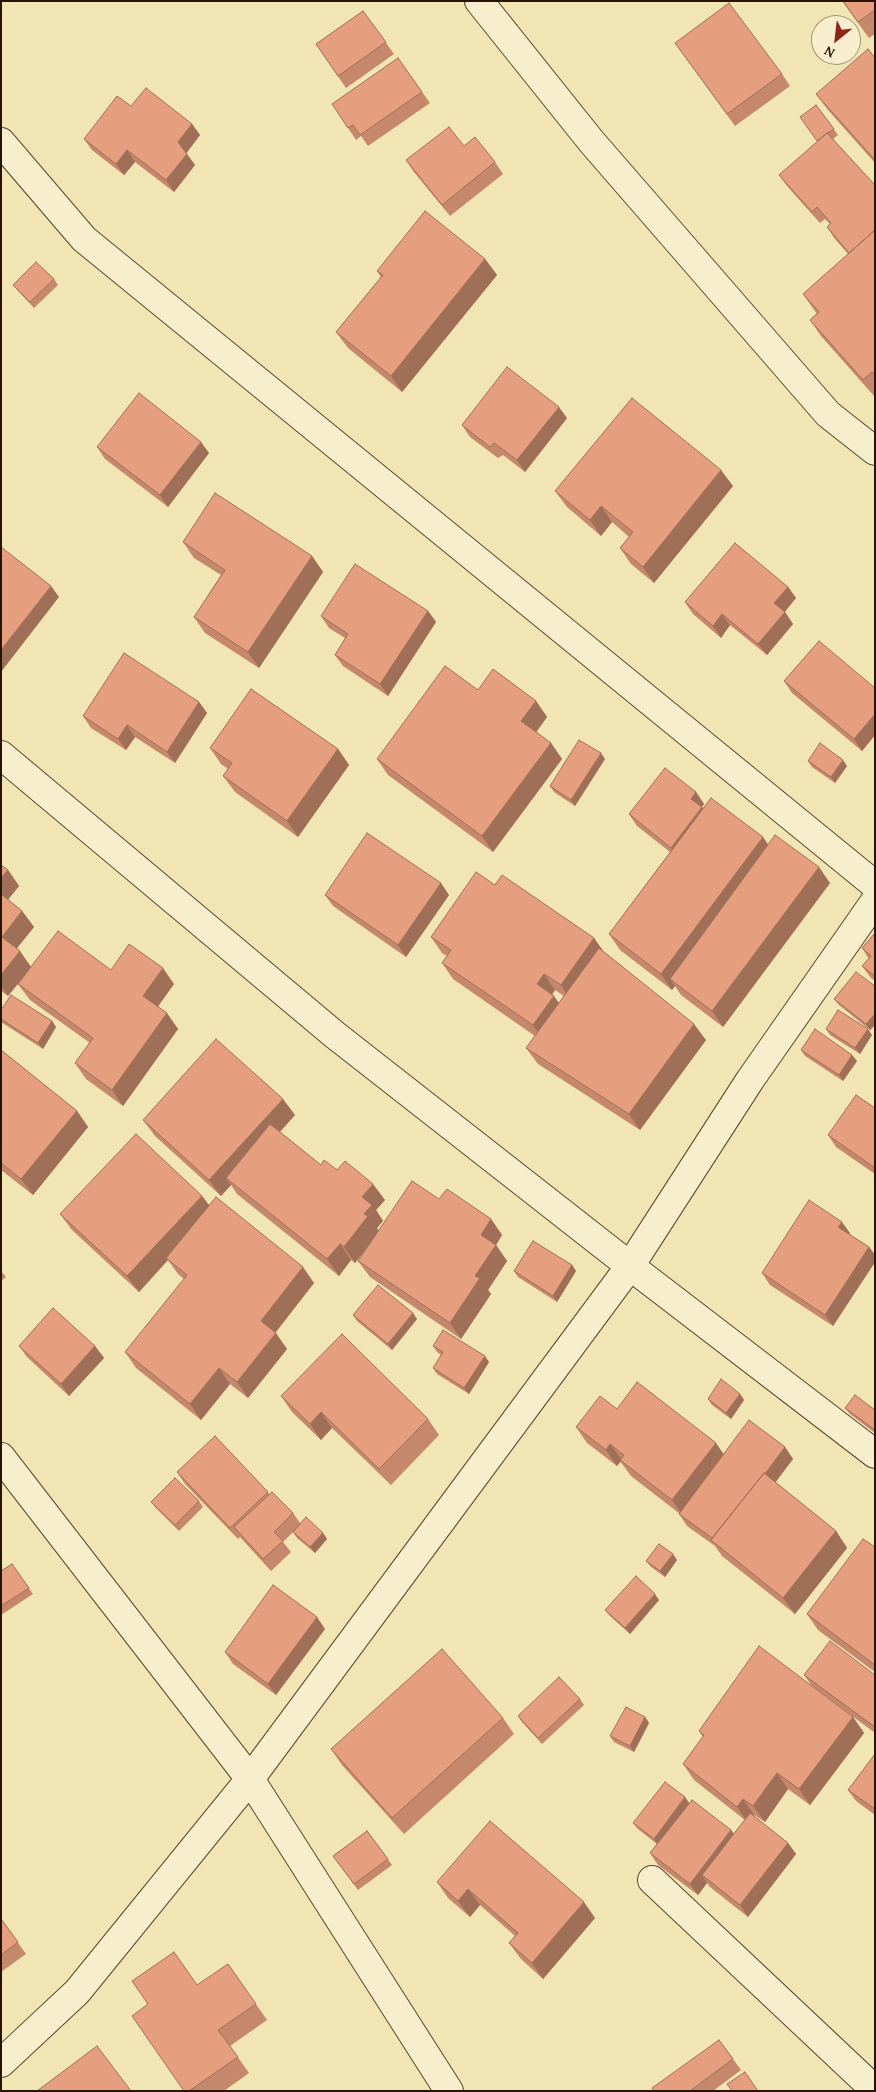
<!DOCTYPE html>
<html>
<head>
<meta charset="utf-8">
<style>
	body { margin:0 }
	#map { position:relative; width:876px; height:2092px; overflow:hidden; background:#f2e5b4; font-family:"Gentium Book Plus",serif }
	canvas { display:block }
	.frame { position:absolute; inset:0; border:2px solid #281200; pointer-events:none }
	.north { position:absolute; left:811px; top:15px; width:50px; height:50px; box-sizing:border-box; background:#f7eece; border:1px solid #a4967c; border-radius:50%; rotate:209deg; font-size:14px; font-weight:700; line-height:20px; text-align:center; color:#281200 }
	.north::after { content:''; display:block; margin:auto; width:18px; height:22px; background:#8f2418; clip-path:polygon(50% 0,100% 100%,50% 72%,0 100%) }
</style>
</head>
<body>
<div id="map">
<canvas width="876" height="2092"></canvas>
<div class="frame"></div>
<div class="north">N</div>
</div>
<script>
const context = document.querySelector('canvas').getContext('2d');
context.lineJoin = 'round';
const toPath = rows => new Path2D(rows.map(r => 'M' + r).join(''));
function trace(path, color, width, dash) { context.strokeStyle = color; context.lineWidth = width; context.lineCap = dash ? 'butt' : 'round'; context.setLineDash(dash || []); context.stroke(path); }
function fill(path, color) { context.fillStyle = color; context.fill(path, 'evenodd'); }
const street = toPath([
	[479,1,591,141,828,414,875,451],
	[1,142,84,239,875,885],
	[1,755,335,1035,630,1266,875,1454],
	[1,1457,250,1779,449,2091],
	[652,1880,875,2090],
	[1,2063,77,1992,250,1779,630,1266,750,1080,875,901]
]);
trace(street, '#5a472d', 30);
trace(street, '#f7eece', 28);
fill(toPath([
	[842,1,875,1,875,34,869,38],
	[363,11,394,54,346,88,316,44],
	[675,43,782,74,790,86,735,126],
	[398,58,430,103,368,146,361,136,356,140,332,104],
	[875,58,875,163,828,110,816,94],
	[816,105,838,135,833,139,875,185,874,396,821,336,810,320,817,314,803,294,848,254,835,239,827,227,830,224,825,219,820,223,787,186,779,175,817,142],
	[131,106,192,124,200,135,186,153,195,165,174,192,135,162,124,175,92,150,84,139],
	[464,146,495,162,503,174,450,216,414,172,406,160],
	[485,259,497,275,402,392,348,348,336,332,381,277,377,271],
	[54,279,58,285,34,308,18,291,13,285],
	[567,418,525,472,503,455,498,458,470,437,462,425],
	[97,447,209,453,168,507,105,459],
	[733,486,654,583,631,564,620,548,629,537,612,522,601,536,567,507,555,491],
	[183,542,312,556,323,572,259,668,205,633,194,617,221,575,194,558],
	[788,587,796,598,785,612,793,624,767,655,730,625,721,638,693,614,685,602],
	[428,611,436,622,388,696,343,666,335,655,345,638,329,628,321,616],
	[784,681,875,688,875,735,862,751,792,693],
	[478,690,536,701,547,717,536,732,551,743,562,759,493,852,388,775,377,759],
	[199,702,207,713,175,763,135,737,126,750,91,728,83,716],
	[210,748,338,749,349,765,298,837,235,792,223,776,228,769,221,764],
	[605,759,575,806,554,792,550,786],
	[808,761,847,766,835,783,812,767],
	[696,792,704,804,702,807,703,808,768,845,830,883,723,1027,681,995,675,986,672,990,620,950,609,934,670,852,637,826,629,814],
	[1,865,8,870,19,886,8,900,22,911,34,927,17,948,31,967,111,970,174,984,158,1006,178,1029,123,1106,86,1079,75,1063,90,1043,30,1000,18,984,27,973,8,996,1,991],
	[495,885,594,938,604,952,706,1040,640,1130,538,1064,526,1048,535,1036,453,979,442,963,447,956,442,953,431,937],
	[555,990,564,996,559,1003,552,995],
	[325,895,449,895,406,957,333,906],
	[875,933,875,981,871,978,862,966,869,959,862,948],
	[875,986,875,1025,870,1030,839,1005,834,999],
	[1,1010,52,1021,56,1027,43,1049,1,1022],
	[826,1029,872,1035,860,1054,830,1035],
	[1,1050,77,1111,88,1127,33,1195,1,1170],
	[801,1050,857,1061,843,1081,805,1056],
	[875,1108,875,1174,836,1147,828,1135],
	[295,1115,280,1132,321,1165,337,1170,385,1200,376,1210,383,1221,377,1228,379,1231,439,1199,491,1219,502,1235,496,1245,507,1261,488,1290,491,1294,461,1339,370,1277,358,1261,370,1244,355,1263,351,1260,339,1276,237,1194,231,1185,221,1196,155,1136,143,1120],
	[202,1196,209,1205,314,1283,275,1333,287,1349,248,1398,230,1384,201,1420,136,1368,125,1352,184,1279,178,1274,168,1260,139,1292,72,1230,60,1214],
	[850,1233,849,1234,869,1247,875,1255,875,1262,833,1326,770,1285,762,1273],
	[572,1265,576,1271,557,1302,518,1277,514,1271],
	[1,1271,6,1277,1,1281],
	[353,1315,417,1319,392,1350,357,1321],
	[19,1346,95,1346,104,1358,69,1396,27,1357],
	[433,1346,489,1362,469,1394,437,1374,433,1368,441,1355,437,1352],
	[740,1394,744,1400,731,1419,712,1405,708,1399],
	[281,1396,428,1419,439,1435,391,1485,332,1428,321,1440,292,1412],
	[845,1408,875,1410,875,1433,850,1414],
	[617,1409,724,1454,785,1447,793,1459,775,1482,836,1531,847,1548,795,1614,722,1556,715,1546,687,1526,679,1514,680,1514,631,1476,620,1461,617,1466,587,1443,576,1427],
	[177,1472,268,1492,269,1494,293,1513,300,1523,323,1533,327,1539,315,1553,297,1538,293,1532,283,1542,291,1552,271,1571,240,1537,238,1539,185,1484],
	[199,1501,203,1507,179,1531,156,1508,151,1502],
	[875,1547,875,1672,818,1630,807,1614],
	[677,1560,665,1577,651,1567,646,1561],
	[12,1564,33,1594,1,1615,1,1571],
	[659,1600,630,1634,610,1616,605,1610],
	[325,1629,276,1695,233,1664,225,1652],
	[804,1675,875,1675,875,1733,812,1686],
	[580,1699,584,1705,542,1744,522,1722,518,1716],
	[645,1717,649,1723,634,1752,614,1742,610,1736],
	[853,1717,864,1733,810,1805,788,1789,765,1822,754,1815,753,1816,788,1843,796,1854,748,1917,710,1887,707,1883,698,1895,658,1865,650,1853,657,1844,638,1829,633,1823,685,1797,689,1803,731,1830,734,1834,745,1820,694,1780,683,1764,703,1737,699,1731],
	[503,1718,514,1734,404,1834,342,1765,331,1749],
	[875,1754,875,1815,856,1801,848,1790],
	[367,1831,392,1865,358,1890,333,1856],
	[437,1882,595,1918,543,1979,521,1959,509,1943,515,1936,480,1905,470,1917,448,1898],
	[1,1919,26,1954,1,1972],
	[228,1964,267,2020,230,2046,249,2073,224,2091,184,2091,197,1985],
	[719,2040,741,2070,713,2091,654,2091]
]), '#c5886c');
fill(toPath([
	[192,124,200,135,186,154,178,142],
	[127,150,135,162,124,175,116,164],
	[187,154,195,165,174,192,166,180],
	[485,259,497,275,402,392,391,376],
	[559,407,567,418,525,472,517,460],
	[201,442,209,453,168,507,160,495],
	[721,470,733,486,654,583,643,567],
	[601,506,612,522,601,536,590,520],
	[312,556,323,572,259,668,248,652],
	[51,586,59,597,1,672,1,650],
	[788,587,796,598,782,614,774,603],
	[428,611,436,622,388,696,380,684],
	[785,612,793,624,767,655,758,644],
	[722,614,730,625,721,638,713,626],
	[536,701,547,717,532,738,521,721],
	[199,702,207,713,175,763,167,752],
	[875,714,875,735,862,751,854,739],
	[127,725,135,737,126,750,118,739],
	[551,743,562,759,493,852,482,836],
	[338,749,349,765,298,837,287,821],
	[601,753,605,759,575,806,571,800],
	[843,760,847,766,835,783,831,777],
	[696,792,704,804,699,810,691,799],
	[702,807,710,819,679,859,671,848],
	[763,837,774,853,670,979,675,986,672,990,661,974],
	[819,867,830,883,723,1027,712,1011],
	[8,870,19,886,4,904,1,900,1,878],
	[441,883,449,895,406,957,398,945],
	[22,911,34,927,13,953,2,937],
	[594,938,605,954,572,1002,561,985],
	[20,951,31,967,8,996,1,986,1,975],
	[163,968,174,984,154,1012,143,996],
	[544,974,555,990,548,1000,537,984],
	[554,996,565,1012,544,1042,533,1025],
	[167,1013,178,1029,123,1106,112,1090],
	[875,1014,875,1025,870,1030,866,1024],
	[52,1021,56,1027,43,1049,38,1043],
	[694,1024,706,1040,640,1130,629,1114],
	[868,1029,872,1035,860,1054,855,1048],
	[852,1055,857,1061,843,1081,839,1075],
	[283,1099,295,1115,233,1183,226,1178,231,1185,221,1196,209,1180],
	[77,1111,88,1127,33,1195,21,1179],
	[373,1184,385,1200,376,1210,383,1221,377,1228,379,1232,355,1263,344,1247,364,1214,362,1197],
	[202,1196,214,1212,166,1258,168,1260,139,1292,127,1276],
	[491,1219,502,1235,496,1245,507,1261,488,1290,491,1294,461,1339,450,1323,481,1235],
	[842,1222,850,1233,846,1238,838,1227],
	[340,1244,351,1260,339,1276,327,1259],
	[869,1247,875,1255,875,1262,833,1326,825,1315],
	[572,1265,576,1271,557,1302,553,1296],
	[303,1267,314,1283,272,1337,261,1321],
	[413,1313,417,1319,392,1350,388,1344],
	[276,1333,287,1349,248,1398,237,1382],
	[95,1346,104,1358,69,1396,61,1384],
	[485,1356,489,1362,469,1394,464,1388],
	[219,1368,230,1384,201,1420,190,1404],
	[740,1394,744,1400,731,1419,726,1413],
	[321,1412,332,1428,321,1440,310,1424],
	[716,1443,727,1459,683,1516,672,1500],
	[610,1444,622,1460,617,1466,606,1450],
	[785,1447,793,1459,724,1551,715,1541],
	[836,1531,847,1548,795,1614,783,1598],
	[323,1533,327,1539,315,1553,310,1547],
	[673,1554,677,1560,665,1577,660,1571],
	[655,1594,659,1600,630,1634,625,1628],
	[317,1617,325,1629,276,1695,268,1684],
	[645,1717,649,1723,634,1752,630,1746],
	[853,1717,864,1733,810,1805,799,1789],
	[777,1773,788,1789,765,1822,753,1806],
	[685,1797,689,1803,658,1845,654,1839],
	[743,1799,754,1815,748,1823,737,1807],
	[731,1830,739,1842,702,1875,707,1883,698,1895,690,1884],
	[788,1843,796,1854,748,1917,740,1905],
	[468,1889,480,1905,470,1917,458,1901],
	[584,1902,595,1918,543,1979,532,1963]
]), '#a06f58');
const building = toPath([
	[843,1,875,1,875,10,858,22,843,1],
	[729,3,782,74,727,114,675,43,729,3],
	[363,11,386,42,338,76,316,44,363,11],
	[868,49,875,58,875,160,816,94,868,49],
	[398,58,422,92,360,135,353,125,348,128,332,104,398,58],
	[146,88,192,124,178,142,187,154,166,180,127,150,116,164,84,139,117,96,131,106,146,88],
	[816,105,834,129,828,133,827,133,817,141,800,117,816,105],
	[449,127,464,146,475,137,495,162,442,205,406,160,449,127],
	[827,133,875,185,875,230,849,253,827,227,831,223,817,207,812,212,779,175,827,133],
	[425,211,485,259,391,376,336,332,383,275,377,271,425,211],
	[875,230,875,374,872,372,863,380,810,320,819,312,803,294,875,230],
	[36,262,54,279,30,302,13,285,36,262],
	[507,367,559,407,517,460,494,443,490,447,462,425,507,367],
	[139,393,201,442,160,495,97,447,139,393],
	[632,398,721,470,643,567,620,548,633,532,601,506,590,520,555,491,632,398],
	[215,493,312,556,248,652,194,617,225,570,183,542,215,493],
	[735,543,788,587,774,603,785,612,758,644,722,614,713,626,685,602,735,543],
	[1,547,51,586,1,650,1,547],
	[355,564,428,611,380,684,335,655,348,634,321,616,355,564],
	[819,641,875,688,875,714,854,739,784,681,819,641],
	[124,653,199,702,167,752,127,725,118,739,83,716,124,653],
	[445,666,478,690,493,669,536,701,521,721,551,743,482,836,377,759,445,666],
	[251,689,338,749,287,821,223,776,232,763,210,748,251,689],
	[579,740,601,753,571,800,550,786,579,740],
	[820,743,843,760,831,777,808,761,820,743],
	[665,768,696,792,691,799,702,807,671,848,629,814,665,768],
	[711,798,763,837,661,974,609,934,711,798],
	[367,833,441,883,398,945,325,895,367,833],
	[775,835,819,867,712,1011,670,979,775,835],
	[1,865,8,870,1,878,1,865],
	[476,872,495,885,502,875,594,938,561,985,544,974,537,984,554,996,533,1025,442,963,451,950,431,937,476,872],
	[1,894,22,911,2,937,20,951,1,975,1,894],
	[58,931,111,970,129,944,163,968,143,996,167,1013,112,1090,75,1063,93,1038,18,984,58,931],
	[875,933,875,976,862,966,871,956,862,948,875,933],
	[599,948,694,1024,629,1114,526,1048,599,948],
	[856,972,875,986,875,1014,866,1024,834,999,856,972],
	[11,995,52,1021,38,1043,1,1019,1,1010,11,995],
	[838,1010,868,1029,855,1048,826,1029,838,1010],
	[815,1029,852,1055,839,1075,801,1050,815,1029],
	[216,1039,283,1099,209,1180,143,1120,216,1039],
	[1,1050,77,1111,21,1179,1,1163,1,1050],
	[856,1095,875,1108,875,1168,828,1135,856,1095],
	[270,1124,321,1165,324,1160,337,1170,345,1161,373,1184,362,1197,372,1205,364,1214,368,1216,344,1247,340,1244,327,1259,226,1178,270,1124],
	[136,1134,202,1196,127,1276,60,1214,136,1134],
	[412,1181,439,1199,447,1189,491,1219,481,1235,496,1245,475,1276,480,1278,450,1323,358,1261,412,1181],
	[216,1197,303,1267,261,1321,276,1333,237,1382,219,1368,190,1404,125,1352,187,1275,166,1258,216,1197],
	[809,1200,842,1222,838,1227,869,1247,825,1315,762,1273,809,1200],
	[533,1241,572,1265,553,1296,514,1271,533,1241],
	[378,1285,413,1313,388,1344,353,1315,378,1285],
	[53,1308,95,1346,61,1384,19,1346,53,1308],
	[443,1330,485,1356,464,1388,433,1368,443,1352,433,1346,443,1330],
	[342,1334,428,1419,379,1469,321,1412,310,1424,281,1396,342,1334],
	[721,1379,740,1394,726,1413,708,1399,721,1379],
	[637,1382,716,1443,672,1500,620,1460,624,1455,610,1444,606,1450,576,1427,600,1396,617,1409,637,1382],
	[855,1395,875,1410,875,1430,845,1408,855,1395],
	[749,1420,785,1447,765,1474,764,1473,712,1538,679,1514,749,1420],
	[215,1436,268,1492,230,1528,177,1472,215,1436],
	[764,1473,836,1531,783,1598,711,1540,764,1473],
	[175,1478,199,1501,175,1525,151,1502,175,1478],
	[272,1492,293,1513,274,1532,283,1541,263,1559,234,1527,272,1492],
	[306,1517,323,1533,310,1547,293,1532,306,1517],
	[863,1539,875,1547,875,1665,807,1614,863,1539],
	[659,1544,673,1554,660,1571,646,1561,659,1544],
	[12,1564,29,1588,1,1606,1,1571,12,1564],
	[636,1576,655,1594,625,1628,605,1610,636,1576],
	[273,1585,317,1617,268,1684,225,1652,273,1585],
	[830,1641,875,1675,875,1727,804,1675,830,1641],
	[759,1646,853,1717,799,1789,777,1773,753,1806,743,1799,737,1807,683,1764,704,1735,699,1731,759,1646],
	[442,1649,503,1718,392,1818,331,1749,442,1649],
	[559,1677,580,1699,538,1738,518,1716,559,1677],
	[626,1707,645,1717,630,1746,610,1736,626,1707],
	[875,1754,875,1809,848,1790,875,1754],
	[665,1782,685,1797,654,1839,633,1823,665,1782],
	[692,1800,731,1830,690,1884,650,1853,692,1800],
	[750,1813,788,1843,740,1905,702,1875,750,1813],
	[490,1821,584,1902,532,1963,509,1943,518,1933,468,1889,458,1901,437,1882,490,1821],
	[367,1831,388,1859,354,1884,333,1856,367,1831],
	[1,1919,18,1942,1,1955,1,1919],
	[174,1952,197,1985,228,1964,256,2004,218,2030,238,2057,189,2091,184,2091,132,2016,148,2004,132,1981,174,1952],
	[719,2040,733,2059,690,2091,654,2091,652,2088,719,2040],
	[97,2046,131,2091,37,2091,97,2046],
	[745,2072,758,2091,732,2091,727,2084,745,2072]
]);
fill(building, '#e59e7e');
trace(building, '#a06f58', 1);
</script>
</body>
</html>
